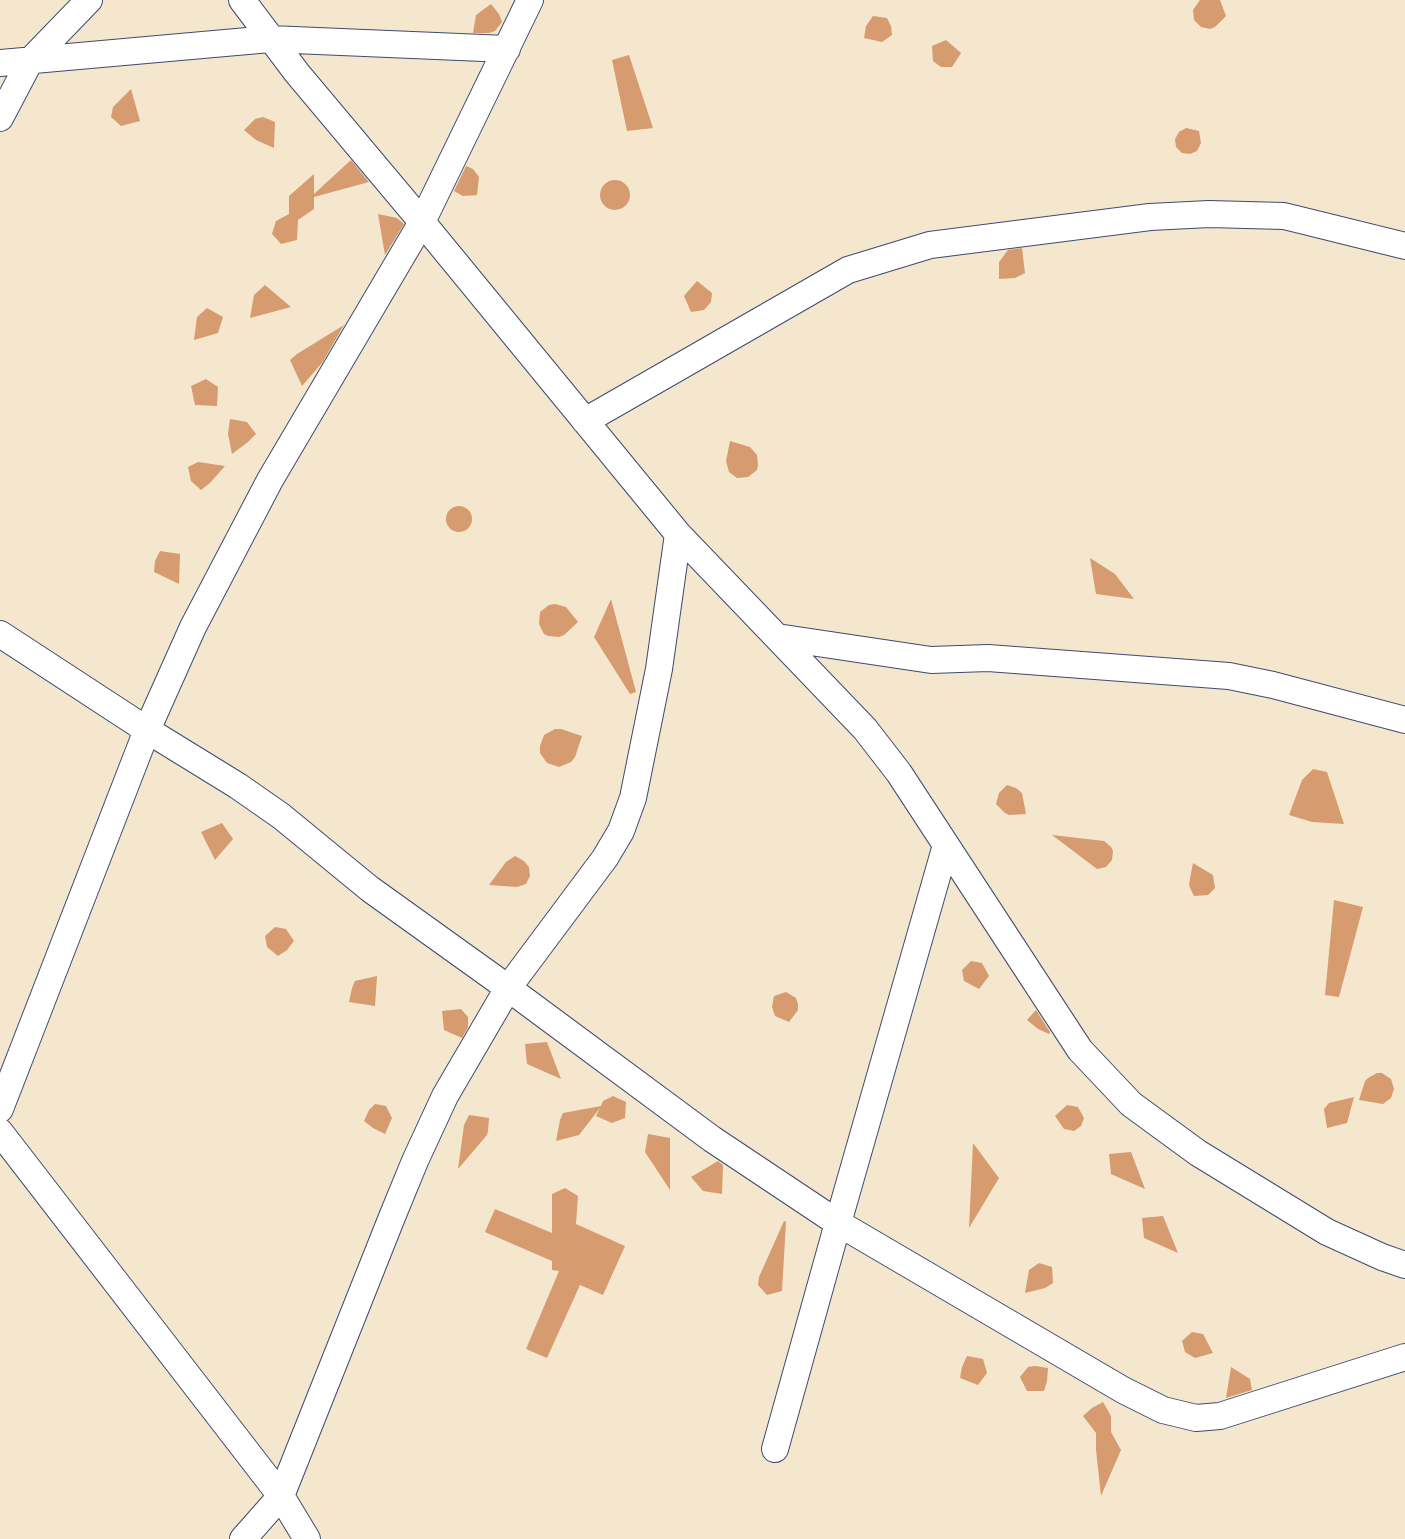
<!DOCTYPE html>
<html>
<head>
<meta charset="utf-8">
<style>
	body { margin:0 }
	canvas { display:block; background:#f4e7ce }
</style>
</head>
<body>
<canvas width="1405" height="1539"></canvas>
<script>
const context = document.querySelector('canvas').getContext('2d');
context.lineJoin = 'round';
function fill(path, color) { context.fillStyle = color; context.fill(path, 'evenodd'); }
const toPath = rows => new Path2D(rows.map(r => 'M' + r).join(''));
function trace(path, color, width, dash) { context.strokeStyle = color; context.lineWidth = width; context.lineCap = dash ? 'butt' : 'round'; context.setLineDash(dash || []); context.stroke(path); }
fill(toPath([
	[1200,0,1220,0,1226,16,1215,27,1210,29,1201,27,1194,20,1193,10],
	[491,4,499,14,502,22,495,31,489,33,473,33,476,15],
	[873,16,887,18,891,26,892,35,882,42,864,38,866,26],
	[946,40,961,53,952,67,941,67,933,61,932,46],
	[629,55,653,128,627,131,612,60],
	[131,89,140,121,121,126,111,117,113,107],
	[263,117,275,122,274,148,256,140,244,130,255,119],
	[1186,128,1199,131,1201,143,1197,151,1190,154,1182,153,1176,147,1175,139,1179,132],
	[351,160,369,182,314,197,314,209,298,220,297,240,281,244,272,234,276,221,289,214,289,196,314,174,314,194],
	[466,166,473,169,479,177,477,195,463,196,454,191],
	'600 195a15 15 0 1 1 30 0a15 15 0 1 1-30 0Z',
	[378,214,397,218,404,224,385,255],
	[1022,248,1025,273,1015,278,999,279,999,262,1008,250],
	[697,281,712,293,711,302,704,310,691,312,684,296],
	[265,285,291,307,250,318,254,295],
	[207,308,223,317,218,333,194,340,197,317],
	[344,325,322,363,302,386,290,360,297,354],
	[206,379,218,387,217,406,195,405,191,386],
	[230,419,247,422,256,434,248,442,232,454,228,434],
	[730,441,750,447,757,455,758,465,757,470,748,477,737,478,729,472,726,461],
	[198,462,225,466,210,483,201,490,191,481,188,467],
	'446 519a13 13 0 1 1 26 0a13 13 0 1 1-26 0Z',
	[160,551,180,554,179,584,154,572,155,561],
	[1090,558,1115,574,1134,599,1096,594],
	[611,599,636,692,630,694,594,637],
	[555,604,566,607,578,622,564,635,559,637,548,636,544,634,539,624,540,612,549,605],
	[555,729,561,729,582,736,575,757,571,762,559,767,547,763,540,753,540,746,544,735],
	[1313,769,1327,772,1344,824,1312,822,1289,815,1302,780],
	[1007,785,1016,788,1022,793,1026,814,1009,815,1005,813,996,804,999,793],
	[222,823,233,839,215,860,201,832],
	[1052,835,1104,841,1111,847,1113,851,1112,860,1106,867,1097,869],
	[515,856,524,861,529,867,530,876,526,884,517,887,489,885,506,862],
	[1193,863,1213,875,1215,888,1208,895,1194,896,1190,888,1189,884],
	[1334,900,1363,907,1339,997,1325,995],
	[275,927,286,929,294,941,287,950,278,956,267,947,265,936],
	[971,961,982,963,989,976,979,989,964,981,962,970],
	[377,976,375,1006,349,1002,352,988,355,981],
	[786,992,796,998,798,1004,798,1010,789,1022,775,1016,772,1007,774,996],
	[461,1009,468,1017,468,1027,462,1038,444,1030,442,1011],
	[1036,1010,1050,1032,1049,1034,1038,1029,1027,1020],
	[547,1042,561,1079,527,1064,525,1044],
	[1377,1073,1382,1073,1391,1079,1394,1089,1391,1098,1383,1104,1359,1100,1365,1081,1368,1078],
	[613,1096,626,1102,625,1118,612,1123,596,1116,600,1108,579,1135,556,1141,560,1120,563,1113,601,1106,603,1101],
	[1354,1097,1347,1123,1327,1128,1324,1109,1329,1103],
	[375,1104,386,1106,392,1118,385,1134,373,1128,364,1121,369,1110],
	[1067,1105,1078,1107,1084,1118,1081,1126,1074,1131,1064,1129,1055,1116],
	[469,1115,489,1118,488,1131,487,1135,458,1169,464,1125],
	[648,1134,670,1138,670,1190,645,1152],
	[973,1143,999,1178,969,1228],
	[1131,1152,1145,1189,1111,1174,1109,1154],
	[718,1161,723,1165,722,1194,703,1191,691,1177],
	[565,1188,578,1196,576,1224,625,1246,603,1295,580,1285,547,1358,526,1349,559,1271,552,1270,552,1261,485,1232,495,1209,552,1233,552,1194],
	[1163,1216,1178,1253,1144,1238,1142,1218],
	[784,1221,786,1222,782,1291,767,1295,758,1285,759,1277],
	[1039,1263,1052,1267,1053,1283,1045,1288,1025,1293,1029,1270],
	[1192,1332,1203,1334,1213,1353,1195,1358,1185,1352,1182,1341],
	[967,1356,983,1359,987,1373,978,1385,960,1378,962,1367],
	[1035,1366,1048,1368,1047,1381,1044,1391,1027,1391,1020,1377,1028,1367],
	[1231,1367,1250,1379,1252,1390,1226,1398],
	[1103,1402,1111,1416,1111,1432,1121,1450,1101,1496,1096,1450,1096,1433,1083,1416,1092,1408]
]), '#d79b70');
const minor = toPath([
	[242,0,297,73,422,222,678,534,865,729,899,773,1080,1050,1131,1104,1198,1153,1327,1232,1382,1257,1405,1265],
	[0,63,270,39,507,49],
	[0,118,30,61,89,0],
	[585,421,848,270,930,245,1150,217,1209,214,1284,216,1405,246],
	[0,634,147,730,238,786,281,816,370,889,508,988,712,1139,838,1223,1123,1390,1163,1410,1196,1418,1220,1416,1405,1357],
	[777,637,931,660,988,658,1229,676,1273,685,1405,720],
	[0,1109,147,730,193,627,270,480,422,222,530,0],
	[0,1132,281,1496,307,1539],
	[775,1449,838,1223,946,845],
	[243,1539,281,1496,392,1217,415,1161,445,1096,508,988,605,858,621,831,633,798,659,669,678,534]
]);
trace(minor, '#3c4b6f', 28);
trace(minor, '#fff', 26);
</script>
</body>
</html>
